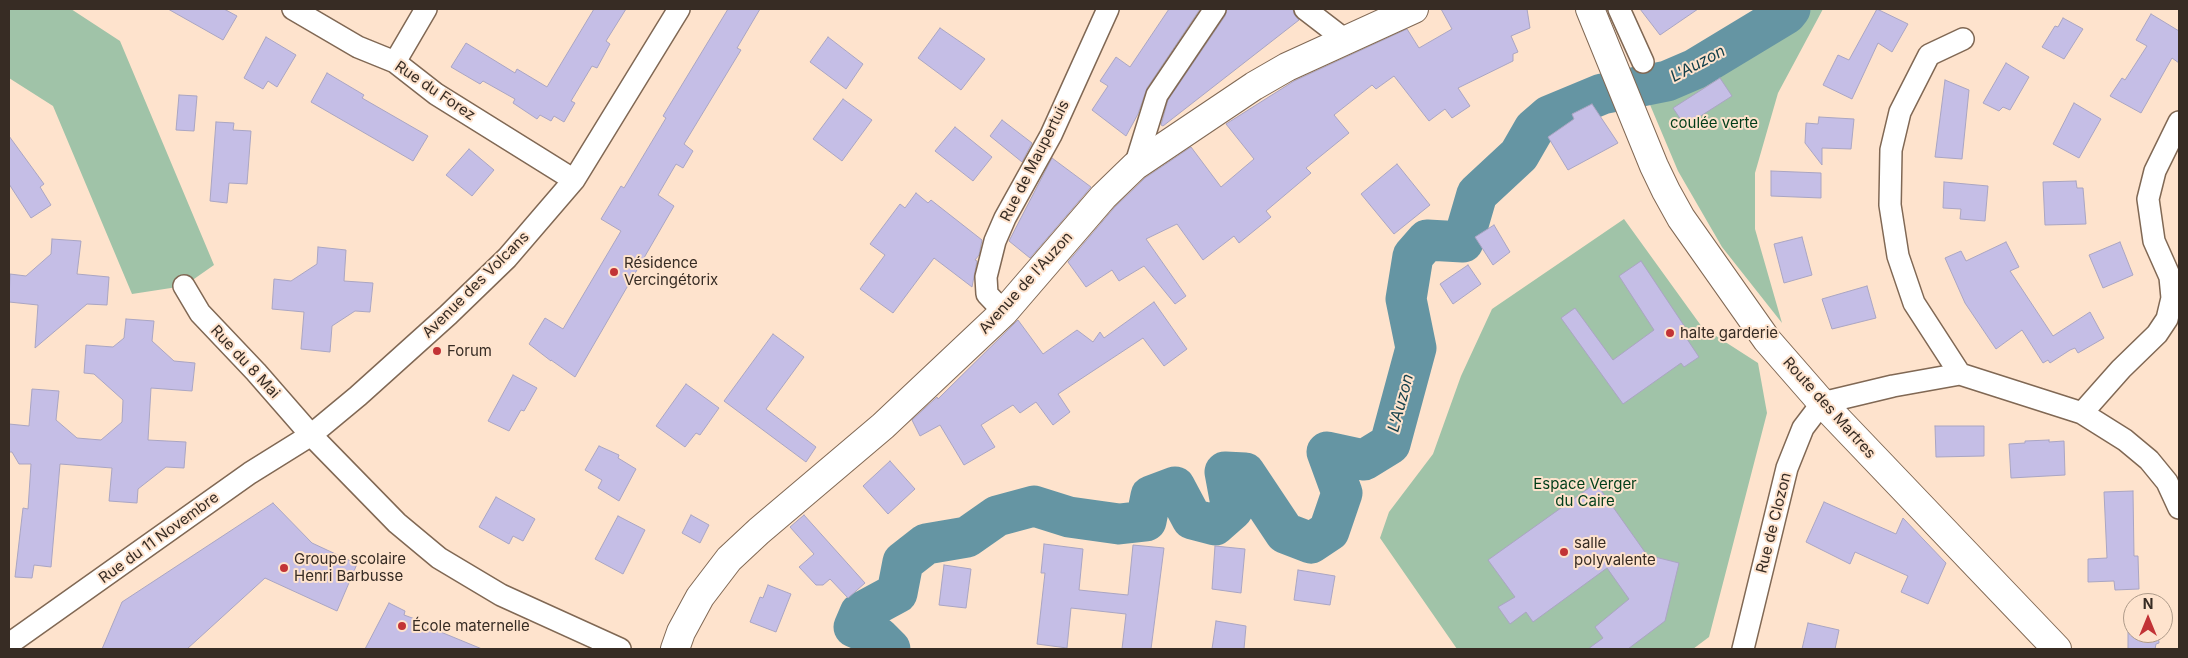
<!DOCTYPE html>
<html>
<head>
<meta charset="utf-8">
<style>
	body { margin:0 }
	#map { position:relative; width:2188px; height:658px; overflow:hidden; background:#fee3cd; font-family:Inter,sans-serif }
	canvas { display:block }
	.frame { position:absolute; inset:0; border:10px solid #372c24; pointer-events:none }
	.north { position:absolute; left:2123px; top:593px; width:50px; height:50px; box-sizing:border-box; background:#fee3cd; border:1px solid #ae9a89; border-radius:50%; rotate:0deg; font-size:14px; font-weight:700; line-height:20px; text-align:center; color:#372c24 }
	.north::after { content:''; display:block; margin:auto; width:18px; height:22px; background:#c23336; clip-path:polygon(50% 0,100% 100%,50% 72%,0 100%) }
</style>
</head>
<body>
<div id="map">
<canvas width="2188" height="658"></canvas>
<div class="frame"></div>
<div class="north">N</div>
</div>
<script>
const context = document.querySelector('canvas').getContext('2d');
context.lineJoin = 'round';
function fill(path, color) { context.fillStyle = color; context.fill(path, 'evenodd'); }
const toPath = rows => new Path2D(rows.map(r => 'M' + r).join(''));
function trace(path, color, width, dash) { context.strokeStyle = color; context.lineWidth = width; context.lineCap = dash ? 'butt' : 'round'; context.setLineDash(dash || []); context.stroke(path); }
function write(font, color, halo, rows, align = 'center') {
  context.font = font + ' Inter,sans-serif'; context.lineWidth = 4; context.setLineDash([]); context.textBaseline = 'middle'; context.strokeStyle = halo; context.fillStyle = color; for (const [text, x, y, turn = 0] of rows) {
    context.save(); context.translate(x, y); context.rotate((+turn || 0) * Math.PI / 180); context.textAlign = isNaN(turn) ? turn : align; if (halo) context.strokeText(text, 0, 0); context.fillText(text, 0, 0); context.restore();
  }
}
fill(toPath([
	[9,9,71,9,120,41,214,265,184,286,132,294,53,106,9,78],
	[1790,9,1823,9,1778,93,1755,173,1755,229,1782,323,1722,247,1678,171,1648,100,1768,35],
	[1624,219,1702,327,1758,363,1767,413,1709,637,1693,649,1457,649,1380,538,1389,512,1433,454,1461,376,1492,309]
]), '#a0c3a8');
trace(toPath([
	[890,649,879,638,854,627,860,613,897,593,903,562,926,544,967,537,997,516,1034,506,1069,517,1119,524,1146,521,1151,496,1175,487,1192,519,1215,525,1232,510,1225,472,1245,473,1285,533,1311,543,1329,531,1342,493,1327,452,1364,460,1390,444,1416,348,1406,299,1413,256,1427,240,1463,242,1477,194,1519,155,1534,129,1549,116,1602,94,1667,81,1695,69,1786,14,1790,9]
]), '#6595a3', 41);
const building = toPath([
	[168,9,224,9,237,16,223,40,168,9],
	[594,9,626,9,606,41,610,44,597,68,592,66,571,101,575,103,564,122,554,116,551,121,540,115,537,119,513,103,515,99,483,81,480,84,451,67,466,43,515,73,517,69,547,87,594,9],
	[728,9,760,9,737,48,741,50,684,144,693,151,683,168,676,164,658,195,674,206,575,377,551,360,551,361,529,344,545,318,563,329,621,231,601,219,621,186,624,188,666,118,663,116,728,9],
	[1169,9,1200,9,1147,88,1138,114,1126,136,1092,110,1108,86,1100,81,1116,57,1130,67,1169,9],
	[1227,9,1293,9,1294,14,1299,20,1163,126,1161,125,1168,100,1225,16,1227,9],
	[1441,9,1527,9,1530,28,1511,36,1518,52,1513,54,1513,61,1458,88,1470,106,1452,118,1445,109,1429,121,1394,76,1376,89,1372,85,1334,115,1349,133,1306,168,1311,173,1266,211,1271,217,1239,243,1234,236,1203,260,1177,224,1146,239,1186,296,1175,304,1144,266,1119,281,1112,270,1086,287,1068,262,1114,208,1145,178,1191,147,1221,187,1254,159,1226,124,1294,81,1407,29,1419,48,1452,29,1441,9],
	[1640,9,1698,9,1660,35,1640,9],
	[1877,9,1908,24,1892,52,1878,43,1852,99,1823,85,1838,55,1849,60,1877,9],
	[2151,14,2179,31,2179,63,2172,58,2141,113,2110,96,2122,78,2125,80,2147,46,2136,40,2151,14],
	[2063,18,2083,29,2064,59,2042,47,2055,26,2058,27,2063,18],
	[940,28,985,59,961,90,918,58,940,28],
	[266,37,296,55,277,87,268,81,263,89,244,78,266,37],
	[828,37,863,64,846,89,810,62,828,37],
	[2006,63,2029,77,2010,110,2003,107,1999,111,1983,103,2006,63],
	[327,73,364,95,362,98,428,136,413,161,311,102,327,73],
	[1720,78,1732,96,1685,126,1673,108,1720,78],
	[1945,80,1969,90,1962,159,1935,157,1945,80],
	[179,95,197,96,194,131,176,130,179,95],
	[843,99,872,120,842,161,813,139,843,99],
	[2074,103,2101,119,2079,158,2053,144,2074,103],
	[1592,104,1618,143,1568,170,1548,137,1574,119,1572,114,1592,104],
	[1819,117,1854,119,1851,149,1822,148,1822,165,1805,143,1806,123,1818,124,1819,117],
	[1002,120,1032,143,1022,162,990,136,1002,120],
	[216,122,234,123,233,130,251,131,247,184,229,183,227,203,210,201,216,122],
	[955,127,992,157,973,181,935,151,955,127],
	[9,136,44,184,40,187,51,205,31,218,9,184,9,136],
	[469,149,494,170,472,196,446,175,469,149],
	[1052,158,1091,187,1030,258,1009,241,1052,158],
	[1397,164,1430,205,1394,234,1361,194,1397,164],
	[1771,171,1821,173,1821,198,1771,196,1771,171],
	[2076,181,2077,188,2083,188,2086,224,2045,225,2043,182,2076,181],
	[1944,182,1988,186,1985,221,1960,219,1961,209,1943,208,1944,182],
	[916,193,928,203,931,200,982,240,979,255,975,260,977,261,972,287,934,258,893,313,860,289,885,255,870,244,900,204,905,208,916,193],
	[1494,225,1510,252,1493,265,1475,237,1494,225],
	[1802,237,1812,275,1784,283,1774,244,1802,237],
	[52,239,81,241,77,274,109,277,107,305,87,304,35,348,38,305,9,302,10,274,26,276,51,254,52,239],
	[2006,242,2019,267,2010,271,2053,336,2090,312,2104,338,2078,353,2075,348,2070,350,2050,363,2048,360,2043,363,2022,330,1996,349,1965,303,1945,258,1961,251,1966,261,2006,242],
	[2120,242,2133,275,2103,288,2089,255,2120,242],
	[318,247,346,250,344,281,373,283,370,312,355,311,332,326,330,352,301,349,304,312,272,309,274,279,291,281,317,264,318,247],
	[1641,261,1691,336,1687,339,1699,357,1684,367,1681,363,1623,404,1561,318,1575,308,1613,360,1654,330,1619,276,1641,261],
	[1468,265,1481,284,1453,304,1440,284,1468,265],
	[1867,286,1876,318,1832,329,1822,299,1867,286],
	[1154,302,1187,349,1164,366,1143,338,1058,394,1070,412,1053,425,1036,402,1020,413,1013,405,981,425,995,447,964,465,940,425,920,436,912,420,937,397,938,399,1018,320,1043,354,1077,330,1093,342,1100,332,1104,338,1154,302],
	[126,319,154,321,152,341,174,361,195,363,192,391,151,388,148,440,186,442,184,468,166,467,138,489,137,503,109,501,112,468,60,464,51,567,34,565,32,578,15,577,23,508,28,509,31,464,19,464,12,452,9,452,9,424,29,426,32,389,59,391,56,420,77,438,101,440,122,422,123,400,94,374,84,373,86,345,113,347,124,338,126,319],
	[773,334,804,357,766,409,816,447,806,462,724,401,773,334],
	[513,375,537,388,524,411,521,410,509,431,488,421,513,375],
	[686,384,719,408,700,435,696,433,685,447,656,426,686,384],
	[1935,426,1984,426,1984,456,1936,457,1935,426],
	[2049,440,2049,442,2064,441,2065,475,2011,478,2009,444,2025,443,2025,441,2049,440],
	[599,446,619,455,618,458,636,469,619,501,598,488,602,480,585,470,599,446],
	[890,461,915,489,888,514,863,486,890,461],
	[1596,483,1647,555,1679,563,1665,621,1628,649,1588,649,1603,638,1595,627,1629,599,1607,568,1533,622,1526,612,1510,624,1498,607,1515,597,1488,560,1596,483],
	[2133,491,2134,556,2138,556,2139,589,2115,590,2114,581,2088,582,2088,559,2107,558,2104,492,2133,491],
	[496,497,535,519,523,541,513,536,509,544,479,527,496,497],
	[1824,502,1896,534,1903,518,1946,563,1928,604,1901,592,1908,576,1855,552,1850,564,1806,542,1824,502],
	[273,503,312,543,357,564,337,611,265,578,187,649,102,649,122,602,273,503],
	[691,515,709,525,700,543,682,533,691,515],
	[804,515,865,583,848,598,830,579,823,585,816,585,799,567,814,554,790,527,804,515],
	[618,516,645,530,623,574,595,559,618,516],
	[1044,544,1083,549,1079,590,1128,595,1133,545,1164,548,1151,649,1122,649,1126,614,1071,608,1067,648,1037,644,1045,573,1041,573,1044,544],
	[1215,546,1245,549,1241,593,1212,589,1215,546],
	[944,565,971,569,966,608,939,605,944,565],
	[1298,570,1335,576,1330,605,1294,600,1298,570],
	[768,585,791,594,776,632,750,622,760,597,763,598,768,585],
	[389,603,405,611,404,615,415,619,414,621,482,649,365,649,389,603],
	[1216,621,1246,626,1244,649,1212,649,1216,621],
	[1808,623,1839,630,1835,649,1802,649,1808,623],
	[2133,630,2133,633,2158,633,2159,643,2156,644,2155,649,2128,649,2128,631,2133,630]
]);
fill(building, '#c5bee6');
trace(building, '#aaa5c2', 1);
const street = toPath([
	[293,9,358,47,395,62,436,94,574,180],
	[1305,9,1344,39],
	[1619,9,1643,62],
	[395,62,426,9],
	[1135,166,1157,95,1215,9],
	[184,286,200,313,256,372,311,435,397,523,439,558,501,595,620,649],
	[1004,312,987,294,986,277,995,241,1005,218,1051,135,1108,9],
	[1960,374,1914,303,1898,256,1890,205,1891,150,1900,112,1929,55,1963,39],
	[2082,413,2125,440,2149,460,2167,482,2179,508],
	[9,644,250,473,311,435,358,396,448,315,507,258,574,180,679,9],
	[1743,649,1787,468,1803,428,1822,403,1893,386,1960,374,2082,413,2121,369,2157,334,2167,319,2172,298,2170,277,2154,241,2148,199,2155,171,2179,122]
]);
const secondary = toPath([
	[1590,9,1654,166,1666,191,1681,218,1767,340,1822,403,2057,649],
	[675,649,681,632,700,597,729,559,759,531,883,426,1004,312,1103,197,1135,166,1254,86,1287,67,1414,9]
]);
trace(street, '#806854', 24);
trace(secondary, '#806854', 30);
trace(street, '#fff', 21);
trace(secondary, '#fff', 28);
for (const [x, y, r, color] of [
	[614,272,5,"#c23336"],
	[1670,333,5,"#c23336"],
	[437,351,5,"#c23336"],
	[1564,552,5,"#c23336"],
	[284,568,5,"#c23336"],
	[402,626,5,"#c23336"]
]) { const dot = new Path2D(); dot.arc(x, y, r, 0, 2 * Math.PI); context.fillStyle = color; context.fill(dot); trace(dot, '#fee3cd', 2); }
write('15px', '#372c24', '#fee3cd', [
	["Rue du Forez",435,91,34],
	["Rue de Maupertuis",1035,161,-63],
	["Avenue de l'Auzon",1026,283,-48],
	["Avenue des Volcans",476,285,-45],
	["Rue du 8 Mai",245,362,47],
	["Route des Martres",1829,408,48],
	["Rue de Clozon",1774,523,-76],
	["Rue du 11 Novembre",159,538,-36]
]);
write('15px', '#003d19', '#fee3cd', [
	["coulée verte",1714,123],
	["Espace Verger",1585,484],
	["du Caire",1585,501]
]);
write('15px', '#372c24', '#fee3cd', [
	["Résidence",624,263],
	["Vercingétorix",624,280],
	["halte garderie",1680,333],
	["Forum",447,351],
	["salle",1574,543],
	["polyvalente",1574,560],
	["Groupe scolaire",294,559],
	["Henri Barbusse",294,576],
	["École maternelle",412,626]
], 'left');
write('italic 16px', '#123f4a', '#fee3cd', [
	["L'Auzon",1698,64,-28],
	["L'Auzon",1401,403,-75]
]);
</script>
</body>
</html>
